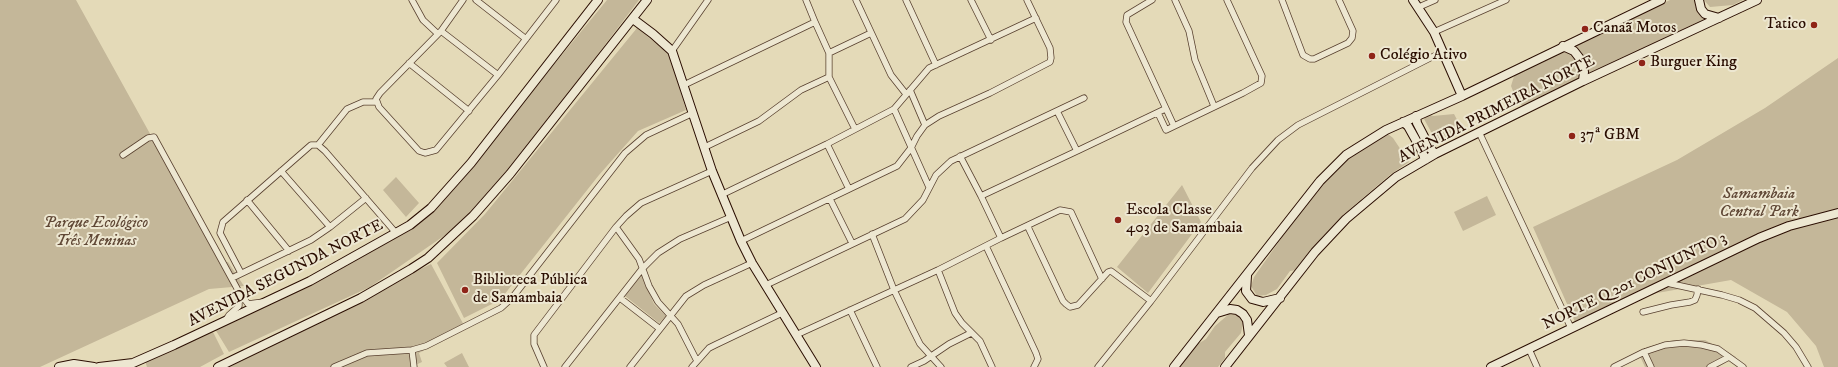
<!DOCTYPE html>
<html>
<head>
<meta charset="utf-8">
<style>
	body { margin:0 }
	canvas { display:block; background:#e4dab8 }
</style>
</head>
<body>
<canvas width="1838" height="367"></canvas>
<script>
const context = document.querySelector('canvas').getContext('2d');
context.lineJoin = 'round';
function fill(path, color) { context.fillStyle = color; context.fill(path, 'evenodd'); }
const toPath = rows => new Path2D(rows.map(r => 'M' + r).join(''));
function trace(path, color, width, dash) { context.strokeStyle = color; context.lineWidth = width; context.lineCap = dash ? 'butt' : 'round'; context.setLineDash(dash || []); context.stroke(path); }
function write(font, color, halo, rows, align = 'center') {
  context.font = font + ' "IM FELL DW Pica",serif'; context.lineWidth = 4; context.setLineDash([]); context.textBaseline = 'middle'; context.strokeStyle = halo; context.fillStyle = color; for (const [text, x, y, turn = 0] of rows) {
    context.save(); context.translate(x, y); context.rotate((+turn || 0) * Math.PI / 180); context.textAlign = isNaN(turn) ? turn : align; if (halo) context.strokeText(text, 0, 0); context.fillText(text, 0, 0); context.restore();
  }
}
fill(toPath([
	[0,0,76,0,221,262,228,262,244,286,209,289,40,367,0,367],
	[607,0,639,0,477,213,370,287,229,352,215,329,345,265,441,202],
	[1670,0,1695,0,1695,6,1706,18,1523,106,1517,101,1511,86,1515,73],
	[1704,0,1743,0,1733,5,1710,7],
	[637,28,669,54,686,110,638,131,599,175,500,300,464,318,437,263,485,214],
	[1838,58,1838,367,1824,367,1816,346,1787,312,1731,280,1657,293,1575,322,1533,227,1677,160,1765,108],
	[1427,114,1433,116,1454,114,1462,129,1443,143,1435,139,1424,119],
	[1388,134,1393,138,1409,162,1391,174,1344,214,1298,270,1290,271,1277,289,1266,295,1257,296,1251,286,1254,277,1323,179,1356,151],
	[396,177,419,203,406,217,383,190],
	[1182,185,1201,222,1148,293,1117,267],
	[1487,196,1496,215,1463,231,1454,212],
	[431,264,466,329,419,353,422,362,411,367,218,367],
	[641,274,654,304,666,316,659,323,625,296],
	[1229,314,1239,316,1243,323,1241,333,1225,352,1225,358,1218,367,1179,367,1196,345,1206,339,1215,326],
	[212,330,224,354,200,367,147,367,145,361],
	[1674,340,1705,340,1736,357,1718,367,1645,367,1638,352,1647,347],
	[462,353,469,367,447,367,444,363]
]), '#c4b799');
const street = toPath([
	[412,0,423,20,438,34],
	[463,0,441,31,380,93,376,99,379,107,419,151,425,153,436,150,498,75,556,0],
	[476,0,526,39],
	[856,0,891,75,906,94],
	[906,0,936,65],
	[971,0,991,40],
	[1152,0,1127,15,1126,22,1174,126],
	[1175,0,1189,31,1195,60,1214,106],
	[1282,0,1303,55,1310,59,1314,59,1348,43,1352,38,1353,31,1339,0],
	[1419,7,1435,0],
	[815,22,829,53,829,77],
	[441,31,498,75],
	[1434,32,1506,0],
	[672,51,708,0],
	[829,53,871,33],
	[409,63,469,111],
	[684,85,815,22,806,0],
	[910,90,925,125],
	[1158,113,1166,130,1243,93,1261,83,1262,76,1227,0],
	[1479,132,1571,328],
	[827,144,849,189],
	[318,145,347,109,363,102,377,102],
	[705,147,759,121,801,90,829,77,855,129],
	[1077,151,1165,109],
	[123,155,148,138,154,137,239,292,248,304,263,302],
	[960,156,981,196],
	[281,171,330,227],
	[929,187,894,109,929,68,1036,18],
	[721,195,827,144,894,109],
	[830,199,852,243],
	[247,200,289,251],
	[616,227,639,259,649,286,658,302,678,324,697,361],
	[1028,227,1063,301,1066,304,1070,307,1078,305,1108,272,1111,271,1151,301],
	[872,234,894,290,912,328,920,344,941,367],
	[1001,238,1060,210,1071,212,1102,279],
	[741,241,897,166,911,148,917,136,925,125,939,116,990,93,1050,62,1051,58,1050,48,1027,0],
	[986,246,1036,353,1038,359,1034,367],
	[938,270,955,313,962,323,980,341,992,367],
	[241,273,220,233,223,222,311,145,318,145,325,151,396,233],
	[232,278,311,240,330,227,366,198],
	[1667,283,1722,295,1739,300,1755,308,1784,333,1796,347,1808,367],
	[766,285,905,219,923,200,936,175,951,161,1084,98],
	[620,298,660,329],
	[850,310,877,367],
	[1643,312,1671,305,1690,302,1695,300,1697,295,1698,289],
	[226,320,229,315,239,306,239,293],
	[796,335,938,270,1001,238,981,196,1077,151,1057,111],
	[1529,349,1537,367],
	[412,350,414,367],
	[1644,352,1651,367],
	[334,367,367,353,412,350,426,346,501,308,512,298,625,153,646,135,693,113],
	[544,367,534,344,534,335,616,227,626,216,641,203,712,171],
	[565,367,642,269,658,253,680,239,731,217],
	[630,367,686,296,704,285,752,263],
	[692,367,709,348,715,345,782,313],
	[911,367,924,361,949,344,971,333],
	[1098,367,1151,301,1252,168,1278,140,1298,125,1442,52],
	[1614,367,1644,352,1665,345,1684,343,1702,345,1718,349,1743,367],
	[1710,367,1729,357]
]);
const secondary = toPath([
	[1413,0,1434,32,1462,96],
	[1699,0,1701,9,1705,14,1719,18],
	[633,19,653,34,672,51,712,171,741,241,752,263,816,367],
	[1563,46,1574,51,1581,60,1584,72,1583,81],
	[1416,116,1417,123,1430,148,1435,154],
	[1403,122,1408,126,1422,151,1425,160],
	[1247,276,1246,291,1252,299,1263,302,1280,298],
	[1217,313,1230,309,1237,310,1243,314,1247,320,1249,335],
	[59,367,74,364,94,367],
	[99,367,133,363,174,345,310,281,410,225,431,208,471,163,598,0],
	[218,367,361,298,411,269,428,258,473,216,510,174,647,0],
	[1174,367,1320,181,1346,155,1386,130,1462,96,1661,0],
	[1225,367,1315,252,1346,219,1396,177,1435,154,1583,81,1757,0],
	[1491,367,1759,238,1789,226,1838,213]
]);
trace(street, '#58402f', 7);
trace(secondary, '#2a0d01', 10);
trace(street, '#ede7d1', 5.5);
trace(secondary, '#ede7d1', 8);
for (const [x, y, r, color] of [
	[1814,25,4,"#8f2418"],
	[1585,29,4,"#8f2418"],
	[1372,56,4,"#8f2418"],
	[1642,63,4,"#8f2418"],
	[1572,136,4,"#8f2418"],
	[1118,220,4,"#8f2418"],
	[465,290,4,"#8f2418"]
]) { const dot = new Path2D(); dot.arc(x, y, r, 0, 2 * Math.PI); context.fillStyle = color; context.fill(dot); trace(dot, '#ede7d1', 1.5); }
write('16px', '#2a0d01', '#ede7d1', [
	["Tatico",1806,25,"right"],
	["Canaã Motos",1593,29],
	["Colégio Ativo",1380,56],
	["Burguer King",1650,63],
	["37ª GBM",1580,136],
	["Escola Classe",1126,211],
	["403 de Samambaia",1126,229],
	["Biblioteca Pública",473,281],
	["de Samambaia",473,299]
], 'left');
write('16px', '#2a0d01', '#ede7d1', [
	["AVENIDA PRIMEIRA NORTE",1497,110,-27],
	["AVENIDA SEGUNDA NORTE",286,274,-27],
	["NORTE Q 201 CONJUNTO 3",1635,282,-26]
]);
write('italic 16px', '#604836', '#ede7d1', [
	["Samambaia",1759,195],
	["Central Park",1759,213],
	["Parque Ecológico",96,224],
	["Três Meninas",96,242]
]);
</script>
</body>
</html>
